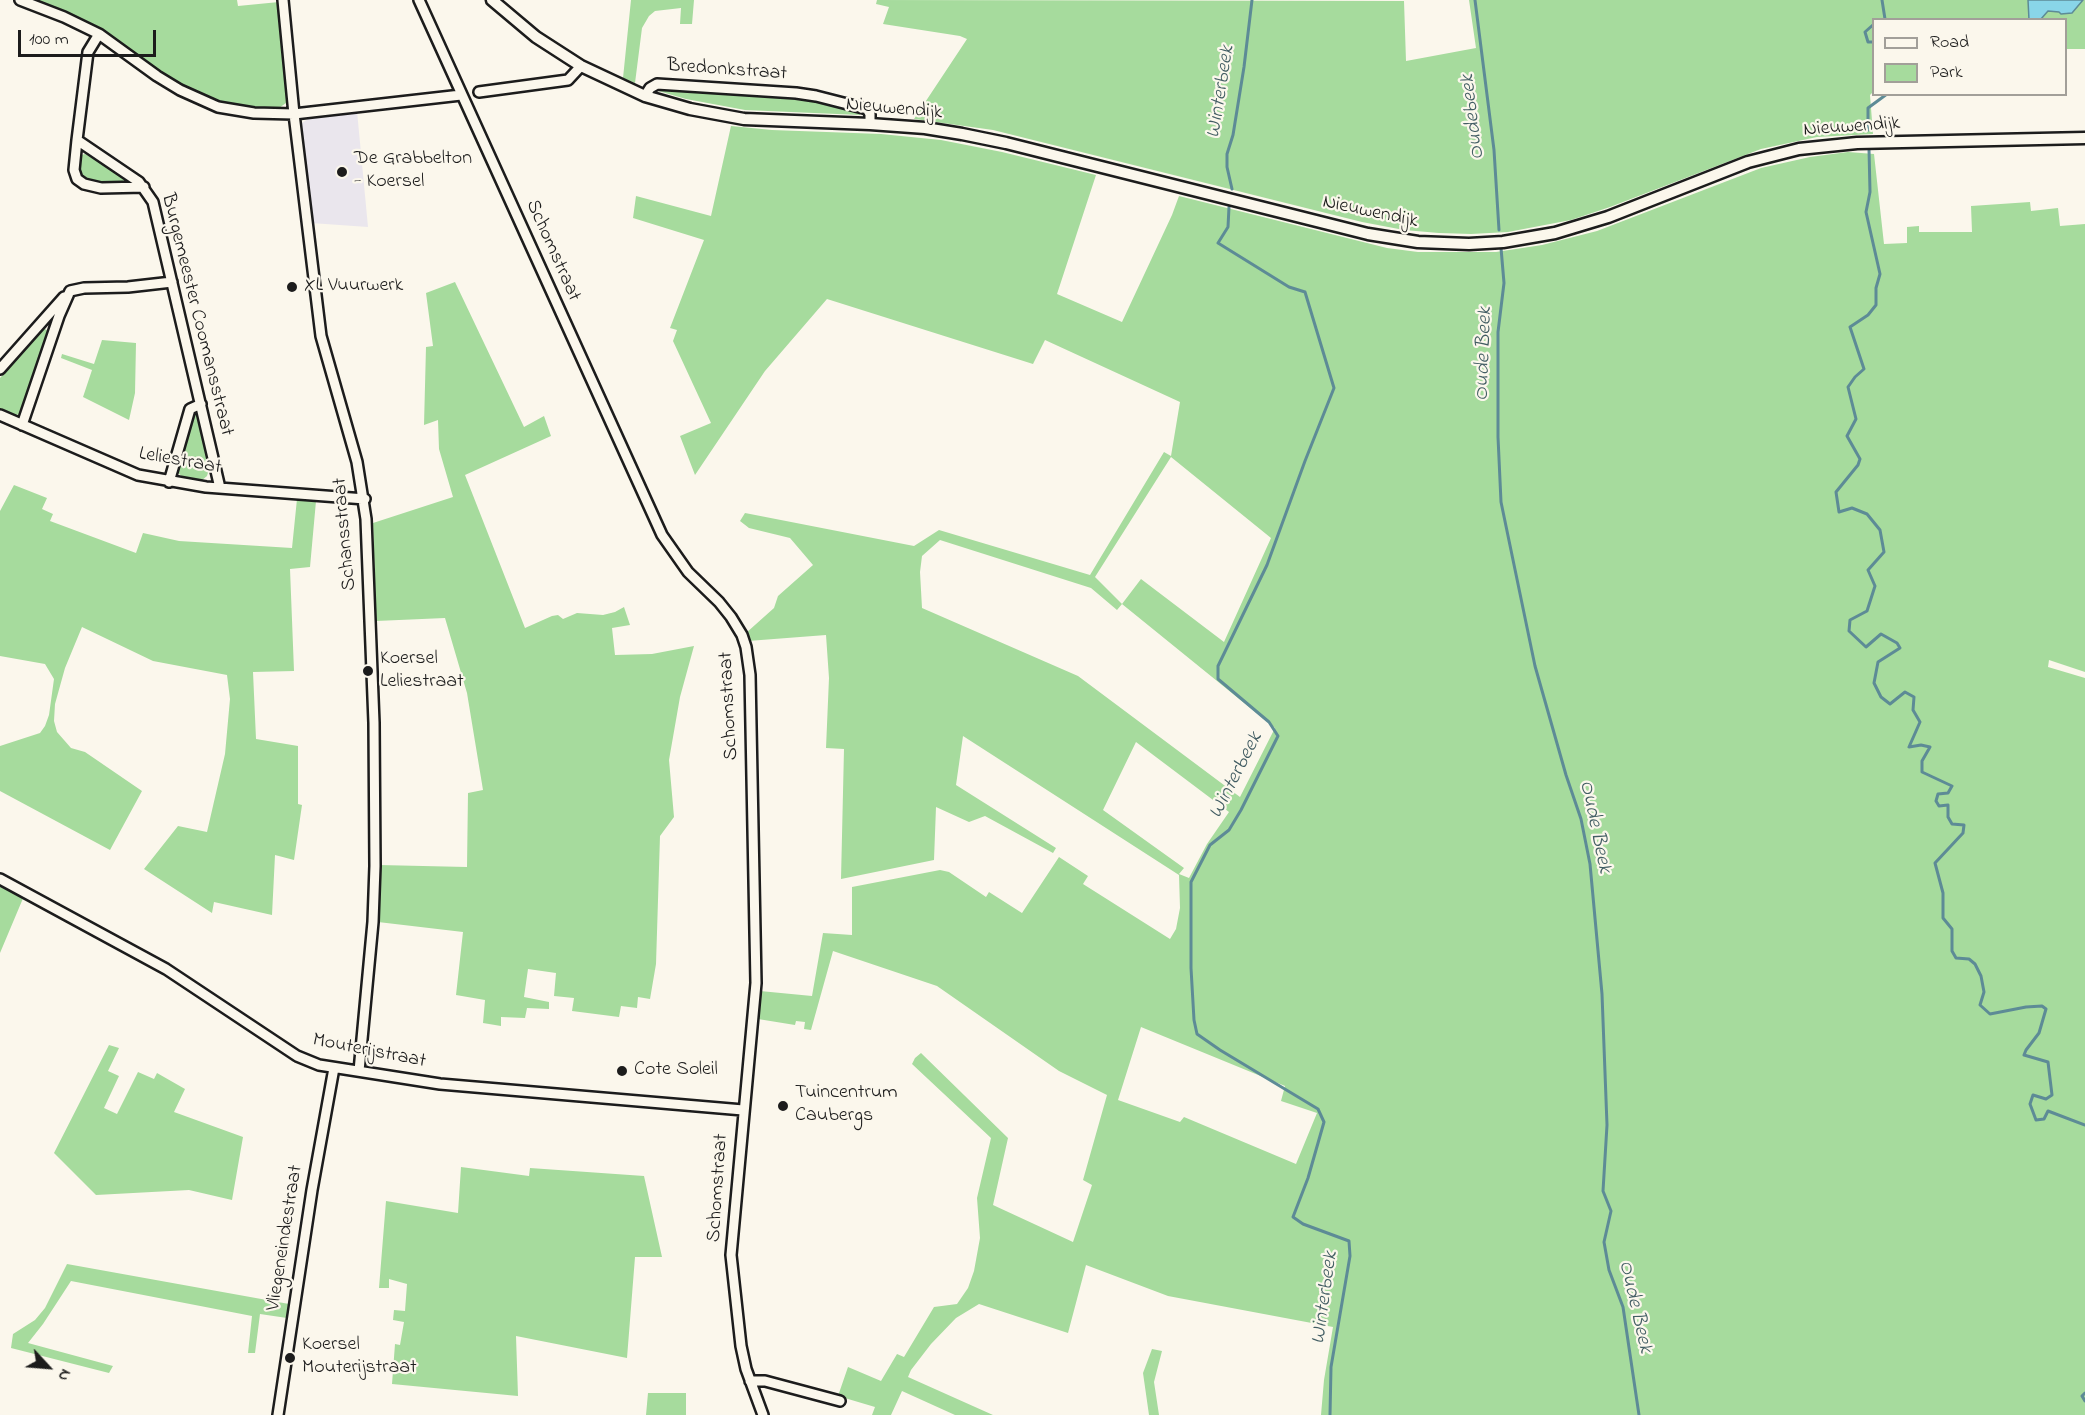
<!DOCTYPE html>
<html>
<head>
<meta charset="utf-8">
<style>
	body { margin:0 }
	#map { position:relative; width:2085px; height:1415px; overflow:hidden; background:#fbf7ec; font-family:"Indie Flower",sans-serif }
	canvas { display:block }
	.legend { position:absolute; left:1872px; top:18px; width:195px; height:78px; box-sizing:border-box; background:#fbf7ec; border:2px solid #a29f99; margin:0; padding:8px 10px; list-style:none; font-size:18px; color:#1c1c1c }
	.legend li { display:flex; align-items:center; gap:12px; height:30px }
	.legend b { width:30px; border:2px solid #a29f99 }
	.north { position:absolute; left:18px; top:1337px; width:60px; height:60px; -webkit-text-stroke:4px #fbf7ec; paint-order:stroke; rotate:116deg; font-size:16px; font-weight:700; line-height:24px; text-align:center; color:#1c1c1c }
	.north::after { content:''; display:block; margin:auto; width:21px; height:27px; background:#1c1c1c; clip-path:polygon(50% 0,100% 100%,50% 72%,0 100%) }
	.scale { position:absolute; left:18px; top:30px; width:138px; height:27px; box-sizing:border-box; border:3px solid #1c1c1c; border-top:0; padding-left:8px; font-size:18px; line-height:21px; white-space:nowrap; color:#1c1c1c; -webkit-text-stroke:4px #fbf7ec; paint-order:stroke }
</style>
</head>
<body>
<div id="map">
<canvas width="2085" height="1415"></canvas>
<ul class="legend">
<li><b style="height:8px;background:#fbf7ec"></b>Road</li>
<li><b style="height:16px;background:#a6db9d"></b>Park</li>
</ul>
<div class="north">N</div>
<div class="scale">100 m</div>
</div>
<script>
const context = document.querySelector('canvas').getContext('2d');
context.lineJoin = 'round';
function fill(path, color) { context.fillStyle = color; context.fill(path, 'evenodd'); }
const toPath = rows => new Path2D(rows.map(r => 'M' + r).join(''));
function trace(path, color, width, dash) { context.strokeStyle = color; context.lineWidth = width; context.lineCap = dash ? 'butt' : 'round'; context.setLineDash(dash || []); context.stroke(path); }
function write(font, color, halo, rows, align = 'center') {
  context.font = font + ' "Indie Flower",sans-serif'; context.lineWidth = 4.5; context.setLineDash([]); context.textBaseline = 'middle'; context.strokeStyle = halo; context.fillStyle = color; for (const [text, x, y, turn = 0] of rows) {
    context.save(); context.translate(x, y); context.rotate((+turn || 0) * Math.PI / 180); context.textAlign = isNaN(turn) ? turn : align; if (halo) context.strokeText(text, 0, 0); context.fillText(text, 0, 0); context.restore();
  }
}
fill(toPath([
	[357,111,368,227,311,223,304,156,302,123,308,119]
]), '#eae6ed');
fill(toPath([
	[35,0,237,0,238,6,279,2,287,76,286,103,279,108,255,109,214,101,169,78,123,44,97,28,70,14],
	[631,0,694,0,692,24,680,24,681,8,655,11,649,16,642,28,635,83,623,78],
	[877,0,1404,1,1406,61,1476,48,1469,0,2085,0,2085,49,2066,49,2066,20,1874,20,1874,91,1870,95,1873,134,1817,137,1761,149,1610,207,1571,220,1508,232,1471,234,1439,233,1404,230,1362,222,993,130,914,119,967,39,960,36,883,24,889,7,876,4],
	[659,87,808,97,860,112,860,115,745,110,686,99,655,90],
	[731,126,772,130,881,134,941,140,1002,152,1096,175,1057,294,1122,322,1172,215,1179,196,1387,248,1418,252,1496,252,1542,245,1597,231,1761,168,1810,157,1848,152,1874,154,1884,244,1907,243,1907,227,1919,226,1919,232,1972,232,1971,206,2030,202,2031,211,2058,208,2060,226,2085,224,2085,672,2049,660,2048,667,2085,678,2085,1415,1321,1415,1324,1380,1333,1327,1168,1296,1086,1265,1068,1333,979,1304,956,1318,931,1344,911,1370,908,1377,993,1415,955,1415,902,1391,891,1415,872,1415,875,1407,838,1396,848,1367,881,1381,897,1354,904,1357,934,1307,957,1304,968,1288,974,1271,980,1238,977,1198,991,1138,912,1064,915,1058,921,1053,1008,1138,993,1205,1073,1242,1092,1185,1083,1180,1107,1095,1059,1071,937,986,833,951,811,1030,804,1029,805,1022,796,1021,795,1025,758,1019,760,991,812,996,823,933,852,935,852,887,940,870,949,872,986,897,989,892,1022,913,1059,857,1088,876,1083,884,1170,939,1176,929,1180,908,1179,875,963,736,956,785,1056,848,1053,853,985,816,969,822,936,807,934,860,841,879,844,749,826,748,829,678,826,635,748,641,746,633,774,608,778,596,813,565,790,538,749,528,740,521,745,513,914,546,939,530,1090,575,1164,452,1171,456,1180,402,1045,340,1033,364,827,299,765,371,695,475,680,436,711,423,673,341,677,330,670,328,704,240,633,218,636,196,711,216],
	[1171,457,1271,538,1224,642,1141,579,1122,604,1095,577],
	[940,540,1091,588,1117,610,1122,604,1275,728,1240,797,1078,676,922,608,920,572,922,556],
	[1136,742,1229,812,1207,844,1189,878,1179,874,1184,868,1103,810],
	[1141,1027,1285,1086,1281,1101,1317,1113,1296,1164,1184,1117,1180,1122,1118,1100],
	[85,154,122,175,124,181,122,184,100,185,85,180,79,173,78,168,81,155],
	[455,282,524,427,544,416,551,436,465,475,525,628,552,616,558,615,563,619,577,613,603,615,615,612,624,607,630,625,612,628,615,655,652,654,694,646,680,697,669,760,674,817,660,836,656,964,650,999,638,997,637,1008,621,1006,619,1017,572,1011,574,998,554,996,556,973,528,969,524,997,549,1002,549,1009,527,1008,525,1018,501,1017,501,1026,483,1023,485,1000,456,995,463,932,378,922,379,865,467,867,468,793,483,790,467,693,445,618,376,621,373,523,453,497,439,449,438,420,424,425,426,347,433,346,426,293],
	[45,329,50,332,24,410,20,414,12,416,0,411,0,378,42,330],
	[102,340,136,343,135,393,129,420,83,397,92,370,61,358,62,354,94,364],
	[192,415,196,415,199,420,210,466,207,476,201,481,190,481,184,478,177,472,177,466],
	[14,485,47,498,42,509,53,514,50,521,136,553,143,533,179,541,292,548,297,499,316,501,310,567,290,569,294,671,253,672,256,739,298,746,298,804,302,805,294,860,275,855,272,915,214,902,212,913,144,869,178,826,207,832,225,754,230,699,227,675,153,661,82,627,65,668,55,704,54,721,57,732,71,748,85,752,142,791,110,850,0,791,0,746,40,733,45,726,49,715,54,679,45,664,0,656,0,511],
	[0,884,24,896,0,953],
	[109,1045,119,1048,108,1071,119,1076,104,1108,117,1114,138,1072,154,1079,157,1073,185,1089,174,1112,243,1137,232,1200,189,1190,96,1195,54,1153],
	[461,1167,529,1176,530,1168,644,1176,662,1257,635,1257,627,1358,516,1336,518,1396,392,1384,395,1344,400,1345,404,1322,393,1320,394,1310,405,1311,407,1284,389,1279,389,1288,379,1288,386,1201,458,1213],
	[67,1264,289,1304,287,1318,260,1314,255,1353,248,1353,252,1316,71,1281,43,1324,28,1343,113,1366,109,1373,11,1348,13,1334,35,1320,45,1308],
	[1152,1349,1162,1351,1154,1382,1159,1415,1149,1415,1143,1373],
	[648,1393,686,1393,686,1415,646,1415]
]), '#a6db9d');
const water = toPath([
	[2028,0,2083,0,2072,13,2061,14,2059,12,2048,11,2041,19,2029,20,2028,0]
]);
fill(water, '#89d5e8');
trace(water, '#5d8b96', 1.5);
trace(toPath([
	[1475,0,1494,150,1499,230],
	[1882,0,1885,19,1883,20],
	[1874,24,1865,32,1868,42,1874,42],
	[1868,130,1868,108,1887,94],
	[1869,149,1870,192,1866,212,1880,274,1876,288,1876,305,1868,315,1850,327,1864,369,1855,377,1848,387,1856,419,1847,436,1860,459,1858,465,1836,492,1839,512,1852,508,1867,514,1880,530,1884,552,1868,570,1875,586,1867,611,1850,620,1849,631,1866,647,1881,634,1897,643,1900,648,1878,662,1874,683,1881,697,1890,704,1905,692,1914,697,1913,710,1920,722,1909,747,1921,745,1930,747,1922,761,1922,772,1952,786,1948,793,1938,794,1936,801,1939,806,1948,805,1948,817,1952,824,1964,825,1963,833,1935,863,1943,893,1943,918,1952,929,1952,951,1956,958,1969,959,1975,964,1981,976,1984,992,1980,1005,1990,1014,2026,1007,2042,1006,2046,1009,2039,1033,2026,1050,2024,1055,2048,1062,2052,1095,2046,1099,2033,1095,2030,1104,2036,1120,2044,1119,2048,1111,2085,1125],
	[1232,189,1227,167,1227,154,1233,135,1244,67,1252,0],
	[1229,207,1228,227,1218,243,1289,287,1305,292,1334,388,1305,461,1267,565,1218,666,1218,679,1269,722,1278,736,1241,810,1229,830,1210,845,1191,882,1191,968,1194,1020,1197,1034,1220,1050,1318,1109,1324,1122,1308,1178,1293,1217,1303,1224,1349,1241,1350,1256,1331,1367,1330,1415],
	[1501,248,1504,283,1498,332,1498,437,1501,502,1535,666,1566,775,1581,819,1590,864,1602,994,1607,1125,1603,1191,1611,1211,1604,1242,1609,1270,1623,1307,1639,1415],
	[2085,1393,2082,1396,2085,1401]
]), '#5d8b96', 3);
const minor = toPath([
	[20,0,64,17,99,34,157,76,180,90,218,107,254,113,294,114,461,95],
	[283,0,294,114,321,336,357,462,366,519,374,723,375,866,373,922,359,1071],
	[419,0,662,535,688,572,719,602,731,617,742,635,746,647,750,675,756,983,731,1255,741,1346,746,1369,763,1415],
	[99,34,88,52,77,140,139,182,153,202,220,488],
	[479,92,568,80,581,66],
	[645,96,650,88,657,84,796,93,816,96,867,109,870,114,870,124],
	[77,140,74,170,77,179,84,184,101,188,144,187],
	[0,369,64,297],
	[0,415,138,475,206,487,365,499],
	[22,425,59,316,70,291,84,288,128,287,172,282],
	[169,482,190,409,201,404],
	[0,879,166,969,297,1056,319,1065,440,1084,743,1110],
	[750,1381,765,1381,840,1401],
	[278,1415,312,1190,334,1068]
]);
const tertiary = toPath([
	[492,0,536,37,581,66,645,96,690,109,744,119,870,124,925,128,962,134,1006,143,1368,234,1418,242,1469,244,1503,242,1555,233,1608,217,1748,162,1799,149,1857,143,2085,138]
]);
trace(minor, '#1c1c1c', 14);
trace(tertiary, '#1c1c1c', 15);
trace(minor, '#fbf7ec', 9);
trace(tertiary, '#fbf7ec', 10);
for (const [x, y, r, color] of [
	[342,172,6,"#1c1c1c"],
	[292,287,6,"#1c1c1c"],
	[368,671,6,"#1c1c1c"],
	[622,1071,6,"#1c1c1c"],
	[783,1106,6,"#1c1c1c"],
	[290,1358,6,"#1c1c1c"]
]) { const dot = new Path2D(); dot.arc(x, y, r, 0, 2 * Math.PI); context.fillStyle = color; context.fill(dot); trace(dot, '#fbf7ec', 2); }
write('20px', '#1c1c1c', '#fbf7ec', [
	["Bredonkstraat",727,71,4],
	["Nieuwendijk",894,110,5],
	["Nieuwendijk",1852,128,-4],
	["Nieuwendijk",1370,213,12],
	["Schomstraat",552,251,66],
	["Burgemeester Coomansstraat",196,315,76],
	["Leliestraat",180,462,10],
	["Schansstraat",346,534,-95],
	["Schomstraat",730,706,-93],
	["Mouterijstraat",369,1052,11],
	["Schomstraat",719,1188,-86],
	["Vliegeneindestraat",286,1238,-81]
]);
write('20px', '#1c1c1c', '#fbf7ec', [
	["De Grabbelton",354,160],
	["- Koersel",354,183],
	["XL Vuurwerk",304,287],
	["Koersel",380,660],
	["Leliestraat",380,683],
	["Cote Soleil",634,1071],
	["Tuincentrum",795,1094],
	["Caubergs",795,1117],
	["Koersel",302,1346],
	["Mouterijstraat",302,1369]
], 'left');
write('italic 21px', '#425d63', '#fbf7ec', [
	["Winterbeek",1222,92,-81],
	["Oudebeek",1474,117,-97],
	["Oude Beek",1485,354,-88],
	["Winterbeek",1237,776,-63],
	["Oude Beek",1594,827,78],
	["Winterbeek",1326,1298,-82],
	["Oude Beek",1634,1307,77]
]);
</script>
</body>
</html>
